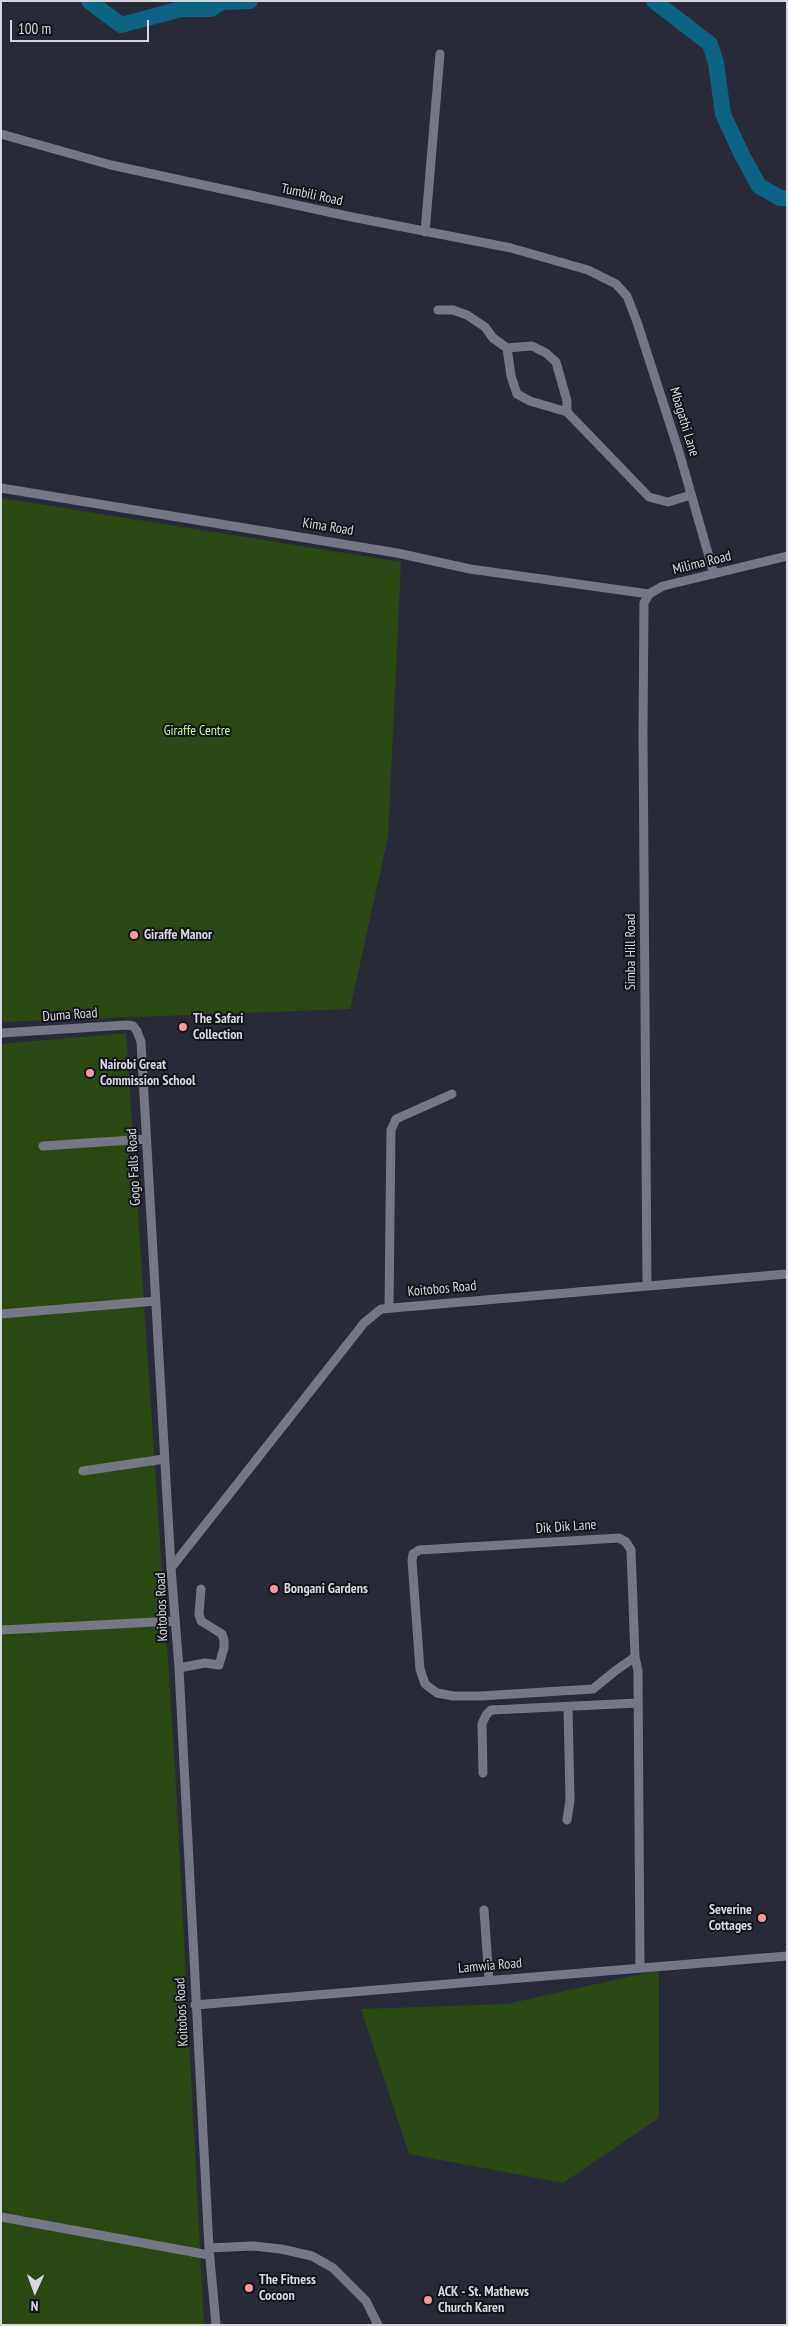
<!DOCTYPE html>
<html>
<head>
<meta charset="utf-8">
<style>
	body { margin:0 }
	#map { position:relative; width:788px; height:2326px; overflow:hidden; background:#292a37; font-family:"PT Sans Narrow",sans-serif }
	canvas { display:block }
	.frame { position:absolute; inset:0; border:2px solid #d5d6de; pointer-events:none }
	.north { position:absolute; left:10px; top:2266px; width:50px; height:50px; -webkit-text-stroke:4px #131419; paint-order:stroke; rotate:182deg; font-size:14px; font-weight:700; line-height:20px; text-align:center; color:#d5d6de }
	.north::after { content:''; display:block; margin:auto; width:18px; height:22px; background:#d5d6de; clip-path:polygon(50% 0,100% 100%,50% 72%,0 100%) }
	.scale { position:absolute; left:10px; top:20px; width:139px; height:22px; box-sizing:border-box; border:2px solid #d5d6de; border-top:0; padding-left:6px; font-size:15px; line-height:18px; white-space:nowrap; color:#d5d6de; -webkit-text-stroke:4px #131419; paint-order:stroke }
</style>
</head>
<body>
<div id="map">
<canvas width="788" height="2326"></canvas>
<div class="frame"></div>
<div class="north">N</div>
<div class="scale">100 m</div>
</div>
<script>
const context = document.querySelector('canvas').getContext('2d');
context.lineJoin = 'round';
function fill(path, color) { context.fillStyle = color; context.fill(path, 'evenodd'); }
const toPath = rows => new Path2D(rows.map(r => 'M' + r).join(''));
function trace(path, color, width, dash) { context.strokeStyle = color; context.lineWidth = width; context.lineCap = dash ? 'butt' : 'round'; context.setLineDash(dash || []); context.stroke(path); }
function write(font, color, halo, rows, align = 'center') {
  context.font = font + ' "PT Sans Narrow",sans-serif'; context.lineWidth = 4; context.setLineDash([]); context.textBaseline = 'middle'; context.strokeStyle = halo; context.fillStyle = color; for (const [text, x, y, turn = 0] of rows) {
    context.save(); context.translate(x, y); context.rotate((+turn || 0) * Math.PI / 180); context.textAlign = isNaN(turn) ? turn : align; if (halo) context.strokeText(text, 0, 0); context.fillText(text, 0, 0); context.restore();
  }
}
fill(toPath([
	[1,498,401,562,388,837,350,1009,1,1022],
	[126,1033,175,1768,204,2325,1,2325,1,1044],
	[659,1970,659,2118,563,2183,409,2154,361,2009,507,2004]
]), '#2b4813');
trace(toPath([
	[89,1,121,25,181,9,211,9,221,2,250,1],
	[654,1,710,44,716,63,723,114,742,155,759,186,780,198,787,198]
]), '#0d6383', 16);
trace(toPath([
	[1,134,111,165,347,216,511,248,588,270,616,284,627,296,637,322,679,452,714,574],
	[425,232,440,54],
	[438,310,453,310,467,315,485,327,493,338,507,348,511,376,517,394,530,401,567,412,649,497,668,502,691,495],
	[507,348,532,346,546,353,556,362,567,401,567,412],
	[1,488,397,553,470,569,649,594],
	[1,1033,127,1025,133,1026,137,1031,141,1042,171,1568],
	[43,1146,146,1139],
	[647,1286,643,733,644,603,649,594,663,586,787,556],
	[389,1307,391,1130,396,1119,452,1094],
	[1,1314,156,1301],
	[83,1471,164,1459],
	[1,1630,175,1621],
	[635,1657,615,1671,593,1689,481,1696,453,1696,437,1693,425,1684,420,1669,412,1561,413,1554,419,1550,619,1538,626,1542,631,1550,635,1657,638,1671,640,1967],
	[179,1668,205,1663,219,1665,224,1648,224,1640,222,1634,201,1621,199,1614,201,1589],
	[483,1773,482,1724,486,1715,491,1710,638,1703],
	[567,1820,570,1800,568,1708],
	[484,1910,489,1980],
	[195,2005,787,1956],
	[1,2217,209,2255],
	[209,2248,253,2246,281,2249,312,2256,333,2268,366,2301,378,2325],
	[216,2325,209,2248,179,1668,171,1568,364,1323,381,1309,787,1274]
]), '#757786', 9);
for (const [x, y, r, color] of [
	[134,935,5,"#f49aa2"],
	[183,1027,5,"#f49aa2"],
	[90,1073,5,"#f49aa2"],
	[274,1589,5,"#f49aa2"],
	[762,1918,5,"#f49aa2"],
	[249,2288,5,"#f49aa2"],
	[428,2300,5,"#f49aa2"]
]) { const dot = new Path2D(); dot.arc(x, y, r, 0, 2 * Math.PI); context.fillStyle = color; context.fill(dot); trace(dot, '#131419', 2); }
write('14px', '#d5d6de', '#131419', [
	["Tumbili Road",312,195,12],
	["Mbagathi Lane",684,422,73],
	["Kima Road",328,527,9],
	["Milima Road",702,563,-14],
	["Simba Hill Road",631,952,-90],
	["Duma Road",70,1015,-4],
	["Gogo Falls Road",134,1167,-93],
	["Koitobos Road",442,1289,-5],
	["Dik Dik Lane",566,1527,-4],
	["Koitobos Road",162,1607,-92],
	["Lamwia Road",490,1966,-5],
	["Koitobos Road",182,2012,-93]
]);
write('14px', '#baf692', '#131419', [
	["Giraffe Centre",197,731]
]);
write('bold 14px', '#d5d6de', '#131419', [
	["Giraffe Manor",144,935],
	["The Safari",193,1019],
	["Collection",193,1035],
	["Nairobi Great",100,1065],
	["Commission School",100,1081],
	["Bongani Gardens",284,1589],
	["Severine",752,1910,"right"],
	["Cottages",752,1926,"right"],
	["The Fitness",259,2280],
	["Cocoon",259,2296],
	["ACK - St. Mathews",438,2292],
	["Church Karen",438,2308]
], 'left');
</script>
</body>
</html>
